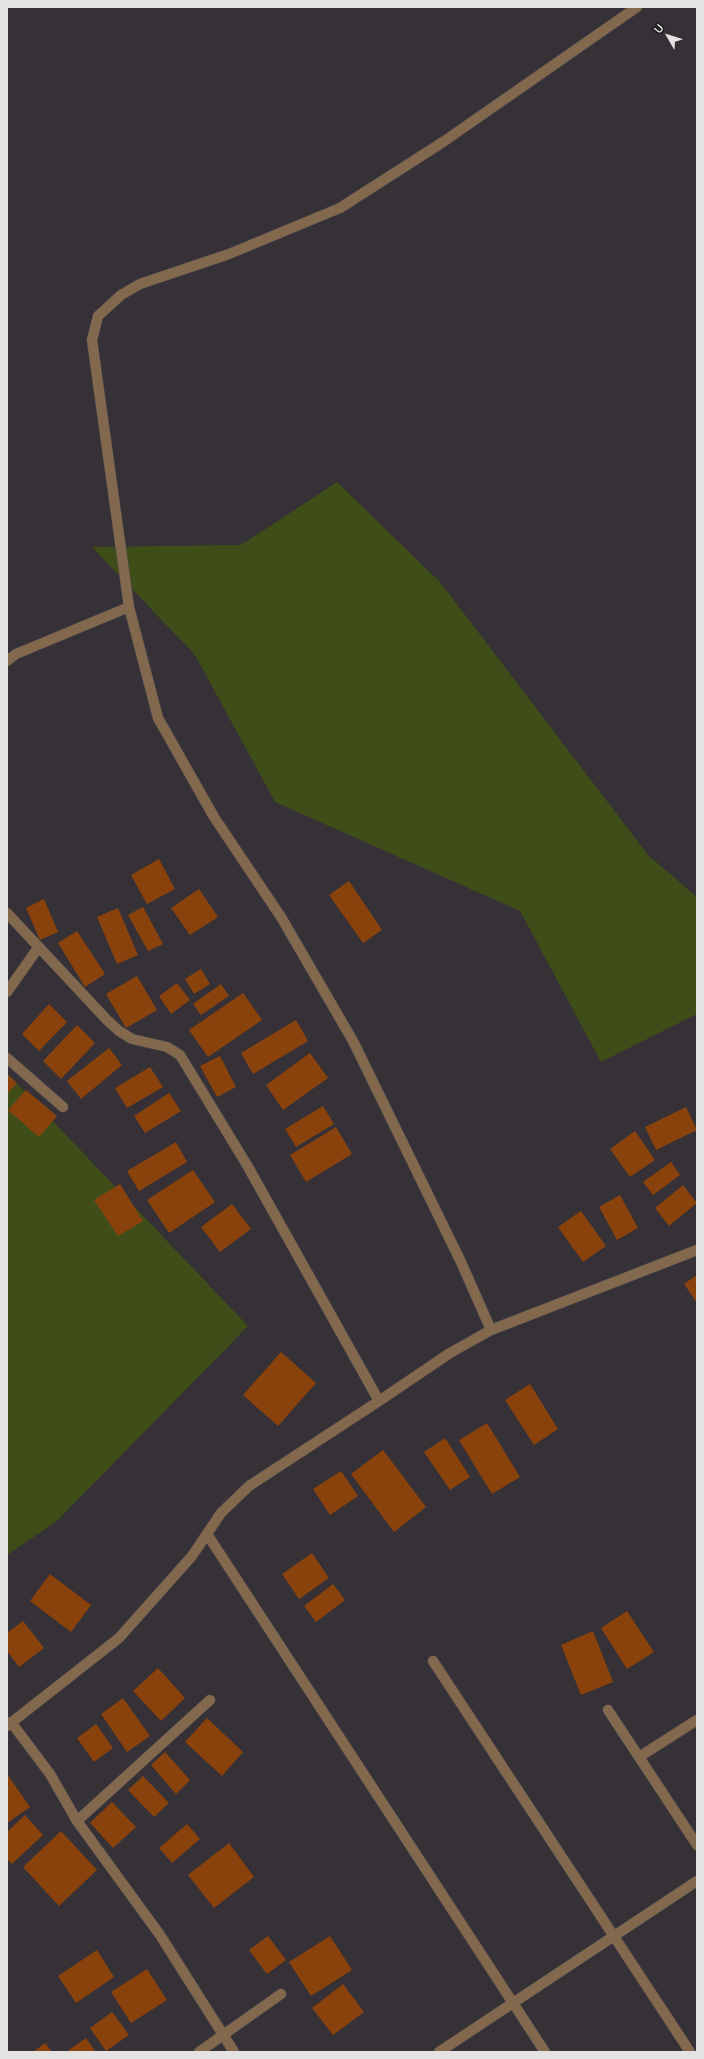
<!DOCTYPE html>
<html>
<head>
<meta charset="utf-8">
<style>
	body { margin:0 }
	#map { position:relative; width:704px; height:2059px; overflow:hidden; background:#363136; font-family:Mulish,sans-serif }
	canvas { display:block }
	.frame { position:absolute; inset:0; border:8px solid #e5e2e4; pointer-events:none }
	.north { position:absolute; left:648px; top:16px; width:40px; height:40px; -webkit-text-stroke:3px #1c1a1c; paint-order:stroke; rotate:309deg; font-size:11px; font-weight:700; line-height:16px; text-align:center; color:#e5e2e4 }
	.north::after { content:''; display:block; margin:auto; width:14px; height:18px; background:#e5e2e4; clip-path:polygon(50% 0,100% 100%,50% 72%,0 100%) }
</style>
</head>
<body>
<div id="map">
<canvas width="704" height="2059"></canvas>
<div class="frame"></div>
<div class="north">U</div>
</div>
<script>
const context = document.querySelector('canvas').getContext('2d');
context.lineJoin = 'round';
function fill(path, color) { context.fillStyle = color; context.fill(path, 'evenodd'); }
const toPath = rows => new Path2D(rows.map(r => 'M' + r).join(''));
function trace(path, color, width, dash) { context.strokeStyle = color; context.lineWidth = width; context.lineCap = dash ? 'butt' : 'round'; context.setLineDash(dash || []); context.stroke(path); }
fill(toPath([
	[337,482,440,582,648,855,697,897,697,1014,601,1062,520,911,275,802,195,655,92,547,241,545],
	[7,1073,248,1326,57,1521,7,1555]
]), '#3f4d19');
fill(toPath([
	[159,859,175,889,147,904,131,875],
	[349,881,382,930,363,943,329,895],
	[199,889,218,917,190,935,171,908],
	[44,899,58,932,40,940,26,908],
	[143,907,163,944,148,951,128,915],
	[118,908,138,955,117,964,97,917],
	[77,931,105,974,85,987,58,943],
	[201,969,210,984,194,994,185,979],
	[137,976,157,1010,126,1028,106,994],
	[177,983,190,1000,171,1014,159,996],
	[221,984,229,996,201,1015,193,1004],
	[243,993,262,1020,208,1057,189,1030],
	[49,1004,67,1022,39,1051,22,1034],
	[296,1020,308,1041,253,1074,241,1053],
	[77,1025,95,1043,61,1079,43,1061],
	[109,1048,122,1065,81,1099,67,1081],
	[310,1053,328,1078,283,1110,266,1085],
	[220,1056,236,1087,217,1097,200,1066],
	[150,1067,163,1087,127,1108,115,1088],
	[7,1074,17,1083,7,1094],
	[26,1090,57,1116,39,1137,8,1110],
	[169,1093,181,1111,145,1133,134,1116],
	[323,1106,334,1124,296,1147,285,1129],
	[686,1107,697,1130,656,1150,645,1127],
	[336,1127,352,1154,306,1182,290,1155],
	[635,1131,655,1160,630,1177,610,1149],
	[176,1142,187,1162,139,1191,127,1171],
	[671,1162,680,1175,653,1195,643,1182],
	[193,1170,215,1202,169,1233,147,1200],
	[120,1184,143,1221,118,1236,94,1200],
	[683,1185,697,1203,669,1226,655,1208],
	[620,1195,638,1228,617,1240,599,1207],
	[232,1204,251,1229,220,1252,201,1227],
	[581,1211,606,1246,583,1262,558,1227],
	[697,1275,697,1303,684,1284],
	[281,1352,316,1383,278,1426,243,1395],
	[530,1384,558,1429,534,1445,505,1400],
	[487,1423,520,1477,492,1494,459,1440],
	[445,1438,470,1477,450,1490,424,1452],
	[383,1450,426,1507,394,1532,351,1474],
	[341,1471,358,1496,330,1515,313,1489],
	[312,1553,329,1578,299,1599,282,1574],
	[50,1574,91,1605,71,1632,30,1601],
	[333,1584,345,1600,316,1622,304,1606],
	[627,1611,654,1652,627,1669,601,1628],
	[23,1621,44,1648,19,1667,7,1651,7,1633],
	[593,1631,613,1682,581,1695,561,1645],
	[158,1668,185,1698,161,1721,133,1691],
	[123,1698,150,1736,127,1752,101,1714],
	[207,1718,243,1752,222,1776,185,1742],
	[96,1724,113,1748,94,1762,77,1738],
	[165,1752,190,1780,176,1794,151,1765],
	[7,1774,30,1807,7,1823],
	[143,1776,169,1803,154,1817,128,1790],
	[112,1802,136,1827,113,1848,90,1823],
	[25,1815,43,1835,12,1864,7,1859,7,1832],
	[187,1824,200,1839,172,1863,159,1848],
	[61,1831,97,1870,59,1906,23,1867],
	[229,1843,254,1877,214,1908,188,1875],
	[268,1936,286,1960,267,1974,249,1950],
	[330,1936,352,1970,311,1996,289,1962],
	[97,1950,114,1977,76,2003,58,1976],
	[147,1969,167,2000,131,2023,111,1992],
	[343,1984,364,2012,333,2035,312,2008],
	[112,2012,129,2035,106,2051,90,2028],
	[86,2038,96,2052,66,2052],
	[45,2043,52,2052,33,2052]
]), '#8a420d');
const minor = toPath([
	[7,661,16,654,129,607],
	[7,913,107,1020,119,1031,132,1039,167,1047,180,1055,247,1165,379,1401],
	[7,992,38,948],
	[7,1058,63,1107],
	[491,1330,697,1250],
	[207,1534,545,2052],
	[433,1661,690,2052],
	[608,1710,697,1845],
	[11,1722,50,1774,77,1821,160,1935,234,2052],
	[7,1726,119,1638,192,1556,221,1513,249,1486,379,1401,450,1353,491,1330,461,1262,353,1041,281,917,214,817,158,718,129,607,92,340,98,316,121,295,140,284,229,254,340,208,443,142,637,7],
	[639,1757,697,1720],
	[77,1821,210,1700],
	[199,2052,281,1994],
	[439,2052,697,1881]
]);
trace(minor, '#524d52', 11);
trace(minor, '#82684d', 10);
</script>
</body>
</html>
